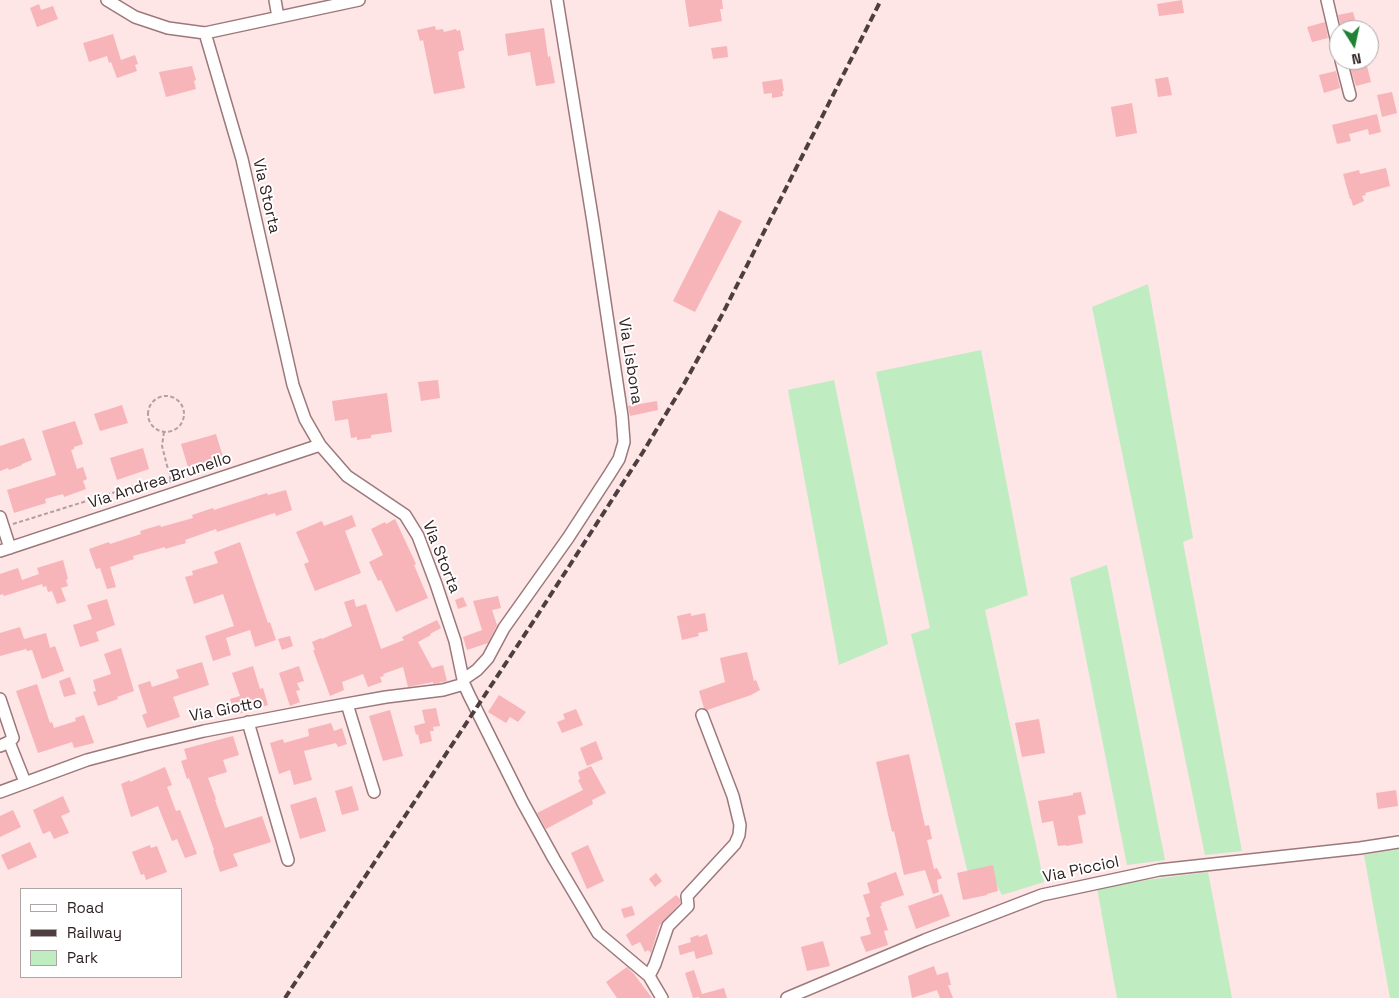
<!DOCTYPE html>
<html>
<head>
<meta charset="utf-8">
<style>
	body { margin:0 }
	#map { position:relative; width:1399px; height:998px; overflow:hidden; background:#fee5e6; font-family:"Space Grotesk",sans-serif }
	canvas { display:block }
	.legend { position:absolute; left:20px; top:888px; width:162px; height:90px; box-sizing:border-box; background:#fff; border:1px solid #aca6a7; margin:0; padding:6px 9px; list-style:none; font-size:15px; color:#302122 }
	.legend li { display:flex; align-items:center; gap:10px; height:25px }
	.legend b { width:25px; border:1px solid #aca6a7 }
	.north { position:absolute; left:1329px; top:20px; width:50px; height:50px; box-sizing:border-box; background:#fff; border:1px solid #aca6a7; border-radius:50%; rotate:170deg; font-size:14px; font-weight:700; line-height:20px; text-align:center; color:#302122 }
	.north::after { content:''; display:block; margin:auto; width:18px; height:22px; background:#208133; clip-path:polygon(50% 0,100% 100%,50% 72%,0 100%) }
</style>
</head>
<body>
<div id="map">
<canvas width="1399" height="998"></canvas>
<ul class="legend">
<li><b style="height:6px;background:#fff"></b>Road</li>
<li><b style="height:6px;background:#4e3e3f"></b>Railway</li>
<li><b style="height:14px;background:#bfecc1"></b>Park</li>
</ul>
<div class="north">N</div>
</div>
<script>
const context = document.querySelector('canvas').getContext('2d');
context.lineJoin = 'round';
function fill(path, color) { context.fillStyle = color; context.fill(path, 'evenodd'); }
const toPath = rows => new Path2D(rows.map(r => 'M' + r).join(''));
function trace(path, color, width, dash) { context.strokeStyle = color; context.lineWidth = width; context.lineCap = dash ? 'butt' : 'round'; context.setLineDash(dash || []); context.stroke(path); }
function write(font, color, halo, rows, align = 'center') {
  context.font = font + ' "Space Grotesk",sans-serif'; context.lineWidth = 4; context.setLineDash([]); context.textBaseline = 'middle'; context.strokeStyle = halo; context.fillStyle = color; for (const [text, x, y, turn = 0] of rows) {
    context.save(); context.translate(x, y); context.rotate((+turn || 0) * Math.PI / 180); context.textAlign = isNaN(turn) ? turn : align; if (halo) context.strokeText(text, 0, 0); context.fillText(text, 0, 0); context.restore();
  }
}
fill(toPath([
	[1148,284,1193,538,1183,542,1242,851,1205,855,1092,307],
	[981,350,1028,595,985,610,1044,882,1002,895,988,869,968,874,911,634,930,628,876,372],
	[834,380,888,644,839,665,788,390],
	[1107,565,1165,860,1127,865,1070,578],
	[1399,849,1399,998,1390,998,1364,855],
	[1208,872,1232,998,1117,998,1097,888,1154,879]
]), '#bfecc1');
fill(toPath([
	[685,0,722,0,723,9,720,9,722,21,689,27],
	[1182,0,1184,13,1159,16,1157,4],
	[39,4,41,10,53,6,58,19,37,27,30,8],
	[1353,12,1358,30,1342,30,1338,15],
	[1325,22,1328,38,1312,42,1307,27],
	[435,26,436,30,443,29,444,32,456,29,457,31,460,30,464,50,458,52,465,88,434,94,423,40,420,41,417,30],
	[544,28,548,57,550,56,555,83,536,86,530,52,508,56,505,34],
	[113,34,121,60,135,55,138,64,135,65,137,71,117,78,111,62,109,63,107,56,89,62,83,43],
	[727,46,728,57,713,59,711,48],
	[1366,62,1371,82,1356,86,1350,67],
	[192,66,196,80,194,81,196,89,166,97,159,72],
	[1336,71,1340,88,1324,93,1319,75],
	[1168,77,1172,95,1158,97,1155,79],
	[782,79,784,91,782,91,783,96,772,98,772,93,764,94,762,82],
	[1392,92,1397,113,1382,117,1377,95],
	[1132,103,1137,133,1116,137,1111,107],
	[1377,114,1381,132,1369,135,1368,129,1349,134,1351,141,1337,144,1332,125],
	[1386,168,1390,186,1365,193,1366,195,1362,196,1364,201,1353,206,1351,199,1350,199,1343,174,1359,170,1360,174],
	[719,210,742,221,695,312,673,301],
	[438,380,440,398,421,401,418,382],
	[387,393,392,432,371,435,371,438,357,440,357,437,351,438,348,419,335,421,332,401],
	[657,401,658,410,630,416,628,406],
	[122,405,128,423,100,431,94,414],
	[75,421,83,444,74,447,74,449,71,450,77,469,83,467,87,479,83,481,86,489,64,497,63,494,45,499,46,503,14,513,7,490,56,475,42,431],
	[216,434,223,457,188,467,181,444],
	[24,438,32,460,22,464,22,465,9,470,8,468,0,471,0,446],
	[143,448,149,469,117,480,110,458],
	[286,490,292,510,276,516,275,513,271,514,217,532,216,529,185,540,186,543,165,549,165,547,133,556,134,559,110,567,116,587,107,589,100,568,96,569,89,549,109,542,110,544,141,534,140,531,160,525,161,527,193,518,192,515,213,508,214,510,267,493,268,495],
	[352,515,356,526,345,531,361,573,315,591,304,564,309,562,296,532,322,521,324,526],
	[395,519,416,564,414,565,428,598,396,612,381,580,378,581,369,562,383,555,371,529,385,522,386,524],
	[240,542,268,623,270,622,276,640,255,647,250,630,226,638,231,655,213,661,205,636,234,626,223,594,194,604,185,577,193,575,192,571,218,563,214,552],
	[63,560,68,579,66,580,68,586,61,588,66,601,57,604,52,591,48,592,46,586,43,587,42,584,4,596,3,594,0,595,0,574,18,568,22,580,39,574,37,568],
	[498,596,501,608,492,610,497,625,488,643,467,650,463,637,482,630,473,601],
	[463,597,467,606,458,609,455,600],
	[107,599,115,625,96,632,99,641,80,647,73,625,92,619,87,605],
	[354,599,356,607,366,604,381,649,404,640,402,637,437,620,441,628,430,634,431,635,418,642,432,668,443,665,447,681,433,684,433,682,408,687,403,667,383,674,384,676,380,677,382,682,368,687,363,674,342,682,344,690,330,696,313,650,315,650,312,642,321,638,322,639,352,626,344,602],
	[691,613,691,616,705,613,708,631,698,633,699,636,682,640,677,616],
	[20,627,24,639,46,633,50,648,55,646,64,671,42,679,32,650,27,651,26,649,0,656,0,633],
	[290,636,293,646,282,650,278,639],
	[121,648,134,691,117,697,118,699,98,706,93,692,96,691,93,680,111,674,104,654],
	[747,652,754,681,756,680,760,690,751,695,707,710,704,708,699,691,725,682,720,658],
	[202,662,209,685,173,697,180,717,147,728,142,715,147,713,138,685,150,681,152,687,179,678,176,670],
	[253,666,260,689,263,688,268,705,235,715,230,699,240,696,232,673],
	[299,666,304,681,297,683,300,690,296,691,300,702,290,706,279,673],
	[70,677,76,694,64,697,59,681],
	[37,684,50,723,52,722,54,728,76,721,75,718,84,715,94,743,74,748,72,742,38,753,16,691],
	[499,695,526,712,518,722,510,717,506,723,488,712],
	[436,708,440,726,433,727,434,731,430,731,432,741,420,744,418,734,416,735,414,726,425,723,422,710],
	[576,709,583,725,562,733,557,722,565,719,563,714],
	[390,710,403,756,383,761,369,716],
	[1039,719,1045,753,1022,757,1015,723],
	[331,723,334,731,342,728,347,744,338,747,336,743,304,751,312,780,294,785,290,770,279,774,270,743,283,739,284,743,309,736,308,729],
	[233,736,239,755,223,760,227,772,208,778,216,799,215,800,225,828,262,816,271,842,233,854,238,866,220,872,213,851,214,850,189,778,187,779,181,761,187,759,184,749],
	[596,741,603,759,587,766,580,748],
	[909,754,925,826,929,825,932,839,927,840,934,869,937,868,942,878,937,880,939,892,933,894,925,870,904,875,894,831,892,832,876,762],
	[591,766,606,793,592,800,593,804,546,829,537,813,583,790,578,780,580,779,578,772],
	[165,767,172,785,167,787,176,811,180,810,197,854,185,858,177,839,172,841,158,806,131,817,121,784,130,780,130,782],
	[352,786,359,810,342,815,335,791],
	[1396,790,1398,806,1378,809,1376,793],
	[1081,792,1086,814,1078,816,1083,843,1066,846,1066,845,1058,846,1053,821,1042,823,1038,801,1073,795,1073,793],
	[63,796,70,812,61,816,69,833,54,839,50,831,43,834,33,810],
	[316,797,326,831,300,839,290,805],
	[13,810,21,827,0,837,0,816],
	[30,842,37,857,8,870,1,855],
	[150,845,151,848,157,846,167,872,146,880,144,874,141,875,132,852],
	[588,845,604,881,587,889,571,853],
	[993,865,998,891,987,894,987,895,963,900,957,873],
	[896,872,904,895,881,903,882,906,880,906,888,930,884,931,888,945,866,952,860,937,871,934,866,918,870,916,863,895,870,893,867,883],
	[656,873,662,881,655,887,649,879],
	[942,894,950,916,916,929,908,906],
	[676,895,680,899,680,903,659,926,651,953,648,950,645,952,640,942,632,946,626,935],
	[632,906,635,915,624,918,621,909],
	[707,934,713,954,696,959,694,951,680,955,678,946,691,942,690,938,698,935,699,937],
	[823,941,830,966,807,971,801,947],
	[934,966,937,975,948,972,951,985,948,985,953,998,940,998,937,990,912,998,908,976],
	[627,967,634,974,652,998,617,998,606,982],
	[694,970,702,994,724,988,727,998,699,998,699,997,693,998,685,973]
]), '#f7b4b9');
const minor = toPath([
	[107,0,135,17,168,28,205,33,359,0],
	[275,0,278,17],
	[1327,0,1339,51],
	[205,33,242,159,293,385,305,419,320,445,347,476,405,515,418,536,436,584,455,641,464,684,469,695,522,801,554,859,598,933,649,976,662,998],
	[1341,60,1350,95],
	[0,517,10,548],
	[0,551,320,445],
	[464,679,477,670,488,658,504,628,568,538,609,475,619,459,624,442,622,416,593,222,557,0],
	[0,699,13,738,9,742],
	[347,704,374,792],
	[248,722,288,860],
	[0,746,9,742,25,782],
	[0,792,87,760,144,745,204,731,324,708,386,697,443,690,464,684],
	[649,976,655,964,668,926,688,906,687,896,735,844,739,835,740,825,733,796,702,715],
	[787,998,925,940,1042,895,1159,870,1360,848,1399,842]
]);
trace(minor, '#9d787b', 14);
trace(toPath([
	'148 414a18 18 0 1 1 36 0a18 18 0 1 1-36 0Z',
	[164,432,162,446,171,481],
	[13,524,157,479,172,482]
]), '#b49e9f', 2, [4, 2.5]);
trace(minor, '#fff', 11);
trace(toPath([
	[285,998,535,619,643,452,684,384,723,313,881,0]
]), '#4e3e3f', 4, [8, 4]);
write('16px', '#302122', '#fff', [
	["Via Storta",266,196,77],
	["Via Lisbona",630,361,81],
	["Via Andrea Brunello",160,481,-18],
	["Via Storta",441,557,68],
	["Via Giotto",226,710,-11],
	["Via Picciol",1081,870,-12]
]);
</script>
</body>
</html>
